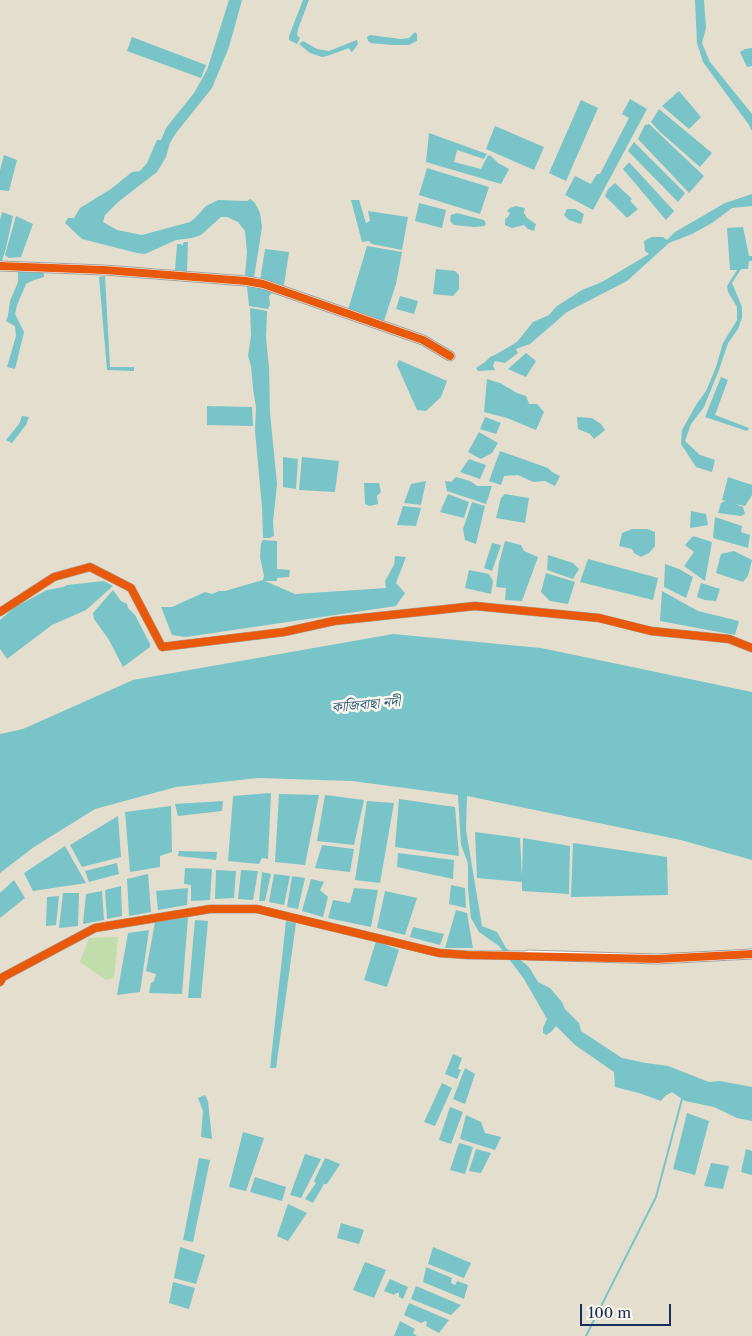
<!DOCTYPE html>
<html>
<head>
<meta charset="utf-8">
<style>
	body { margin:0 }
	#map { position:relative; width:752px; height:1336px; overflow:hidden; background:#e3decd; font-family:"Libre Caslon Text",serif }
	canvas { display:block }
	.scale { position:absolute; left:580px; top:1304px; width:91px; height:22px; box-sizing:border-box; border:2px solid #1b2f5e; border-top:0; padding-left:6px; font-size:15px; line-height:18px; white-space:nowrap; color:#1b2f5e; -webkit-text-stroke:4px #fbf7ec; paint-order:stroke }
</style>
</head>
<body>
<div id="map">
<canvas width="752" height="1336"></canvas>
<div class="scale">100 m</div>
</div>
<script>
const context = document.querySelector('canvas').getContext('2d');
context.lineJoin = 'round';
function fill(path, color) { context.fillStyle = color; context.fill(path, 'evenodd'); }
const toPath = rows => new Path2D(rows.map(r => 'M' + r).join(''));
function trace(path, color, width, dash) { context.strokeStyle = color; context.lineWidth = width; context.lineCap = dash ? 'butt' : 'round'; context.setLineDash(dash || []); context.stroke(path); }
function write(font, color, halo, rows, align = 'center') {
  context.font = font + ' "Libre Caslon Text","Noto Serif Bengali",serif'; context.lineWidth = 5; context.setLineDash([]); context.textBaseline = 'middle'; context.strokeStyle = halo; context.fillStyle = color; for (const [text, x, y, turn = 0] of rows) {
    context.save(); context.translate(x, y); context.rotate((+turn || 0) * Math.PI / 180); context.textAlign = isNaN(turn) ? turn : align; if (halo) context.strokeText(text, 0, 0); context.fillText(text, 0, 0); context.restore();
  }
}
fill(toPath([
	[118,937,114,978,106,980,80,962,89,938]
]), '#c0ddab');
fill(toPath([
	[229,0,242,0,229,47,212,88,176,133,170,143,166,157,157,172,118,202,105,215,103,222,117,230,142,235,190,222,195,218,206,206,218,200,247,201,250,199,255,203,260,213,262,227,254,278,245,275,247,252,245,231,238,222,227,217,221,217,201,235,192,238,176,240,145,254,137,253,82,239,65,223,68,218,74,218,80,208,111,189,132,172,140,171,147,163,157,140,161,140,166,128,194,93,207,70],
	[303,0,309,0,298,29,297,35,300,38,297,44,289,40,289,36],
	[695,0,704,0,706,28,702,43,710,62,752,114,752,131,749,125,703,62,697,43],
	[415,32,417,34,417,41,409,45,391,45,371,43,368,41,367,37,370,35,401,39,409,38],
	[132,37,206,65,201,78,127,51],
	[357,40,358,44,353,51,351,52,349,48,327,56,322,57,310,53,299,44,303,41,317,49,329,51],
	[752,48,752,66,747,67,740,52,745,49],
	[679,91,701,117,689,129,662,106],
	[630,99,647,109,593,210,565,195,575,176,591,184,597,174,600,174,629,118,622,114],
	[581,100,598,108,566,181,549,173],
	[659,109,712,153,700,167,659,131,651,122],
	[649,124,704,176,689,193,638,139,645,125],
	[495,126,544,147,534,170,486,149],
	[429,133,487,154,484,159,457,150,454,162,481,169,488,155,491,156,498,163,509,169,501,184,426,162],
	[634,142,685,193,678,202,628,151],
	[4,155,17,160,9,191,0,190,0,170],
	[629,162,674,211,666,220,623,169],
	[427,168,489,187,480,214,419,195],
	[615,183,632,199,630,201,638,209,627,218,605,196,608,189],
	[752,194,752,206,732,208,712,223,692,234,669,243,627,281,567,312,530,344,516,349,518,353,505,363,495,361,493,366,495,370,478,371,476,368,485,362,490,357,495,355,517,342,533,322,549,315,557,306,582,290,602,282,649,254,645,251,644,241,652,237,663,237,667,240,675,232,725,203],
	[359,200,366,223,370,221,368,211,408,217,402,250,372,244,369,241,362,242,351,200],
	[419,203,446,210,442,228,415,221],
	[516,206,525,208,524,213,527,218,536,224,534,231,528,229,524,225,512,228,505,225,505,219,508,217,510,213,507,211,510,208],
	[567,209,575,209,584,214,581,224,569,220,564,215],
	[2,212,13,216,6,248,2,261,0,261,0,220],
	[457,213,484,220,486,224,484,226,474,227,454,225,450,221,451,215],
	[16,216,33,224,21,257,9,258,5,255],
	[743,227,749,256,752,256,752,261,749,261,748,269,741,269,732,283,742,307,742,318,738,329,728,343,719,370,704,407,691,424,685,441,700,455,715,460,712,472,696,467,681,444,682,430,696,405,706,391,716,367,723,343,737,320,737,307,728,292,727,286,737,270,730,270,727,228],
	[184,242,188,242,187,272,175,270,177,244,181,244,182,246],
	[367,246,402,252,396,284,384,321,348,310],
	[265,249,289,252,284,285,260,281],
	[436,269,455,271,459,275,459,289,453,296,433,294],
	[18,272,43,272,44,275,44,277,34,280,26,284,17,305,15,314,24,332,15,369,7,367,16,336,15,326,6,321,8,316,10,301,18,282],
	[105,276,110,367,134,367,134,371,107,370,99,277],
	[258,284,289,295,288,298,272,293,269,296,270,305,268,309,249,306,247,287],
	[400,296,418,301,414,314,396,309],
	[250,308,267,311,266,338,269,367,270,413,277,484,273,522,274,536,269,538,263,538,262,507,255,431,256,408,253,388,251,366,248,356,251,336],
	[526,353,536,361,526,377,508,369],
	[399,360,447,381,441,397,426,411,417,410,397,365],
	[721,377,728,380,715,415,749,428,747,431,705,417],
	[487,379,500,383,517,393,526,396,529,404,537,404,544,412,536,430,507,418,484,412],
	[207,406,252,407,253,426,207,425],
	[22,416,29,417,26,425,12,443,6,440,19,424],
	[485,417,501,423,496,434,480,429],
	[577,417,592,418,601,424,605,430,594,439,590,434,578,429],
	[479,432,498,443,492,453,481,459,468,452],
	[500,451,548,468,552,472,560,476,555,486,545,481,533,482,518,475,504,476,501,485,489,481],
	[283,457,298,459,296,489,283,487],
	[302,457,339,461,335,492,299,490],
	[469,459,486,465,480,479,460,472],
	[456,477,470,481,477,486,492,486,486,504,447,491,445,481,451,482],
	[728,477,752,485,752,495,745,506,735,504,743,507,745,514,741,516,718,513,721,503,726,501,722,500],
	[426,481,421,505,404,503,411,484],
	[364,483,379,483,381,492,377,496,378,504,369,506,365,504],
	[448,494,469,502,464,518,440,512],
	[505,494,529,498,525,523,496,518,501,498],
	[472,502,485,506,476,544,465,540,463,529],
	[403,506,421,508,416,526,397,525],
	[691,511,706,514,708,525,690,528],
	[715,517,742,526,741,532,750,535,748,548,713,538],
	[632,529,647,529,655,532,655,546,649,553,641,557,634,553,632,549,619,546,622,533],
	[693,536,712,542,705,581,684,566,694,552,685,545],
	[263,540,277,541,277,569,290,570,289,577,277,578,277,581,265,581,295,594,386,588,385,581,394,565,395,556,406,557,396,583,405,593,396,606,186,637,172,635,161,607,172,607,205,592,212,594,219,591,225,591,263,580,264,576,260,557,261,543],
	[505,541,521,545,524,551,538,557,522,601,505,600,506,588,496,587,499,563],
	[492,543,501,545,492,571,484,568],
	[734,551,752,560,748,576,743,582,716,573,721,554],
	[548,555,573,563,579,569,573,579,547,570],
	[588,559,658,578,653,600,580,582],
	[665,564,679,569,693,577,686,598,664,587],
	[469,570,489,574,493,581,491,594,465,588],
	[546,573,575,582,568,604,550,601,541,592],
	[104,581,113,586,86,610,52,625,7,659,0,649,0,620,15,607,47,590,63,587,67,585],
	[701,583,720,589,716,601,705,600,697,597],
	[113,590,121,601,127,604,128,608,135,615,150,644,150,647,123,667,109,640,94,619,93,613],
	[662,591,698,611,739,621,735,635,660,621],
	[393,634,541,648,752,692,752,860,681,840,467,796,466,830,482,926,497,932,506,948,529,967,538,982,550,988,562,1002,565,1009,579,1023,581,1031,622,1058,646,1063,668,1066,709,1082,720,1081,752,1087,752,1121,737,1118,714,1107,685,1101,672,1092,665,1096,661,1101,639,1093,615,1087,614,1072,575,1045,556,1026,551,1032,546,1035,543,1033,543,1028,547,1019,524,979,499,946,479,932,471,918,468,890,468,863,461,845,458,795,352,781,258,778,176,787,95,809,34,847,0,873,0,734,23,729,133,680],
	[271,793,268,859,262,858,259,864,228,861,233,796],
	[279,794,319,795,305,865,275,862],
	[325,795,364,800,354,845,317,841],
	[399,799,455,807,459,856,395,847],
	[223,801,222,811,178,816,175,804],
	[367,801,394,803,380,883,355,880],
	[171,806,172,852,160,856,160,867,130,872,125,812],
	[118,816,121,857,82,867,70,845],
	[475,832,520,838,522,877,523,838,570,846,569,894,522,891,522,882,477,878],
	[573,843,667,857,668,895,571,897],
	[322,845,354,849,350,872,315,868],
	[65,846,86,883,33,891,24,873],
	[179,851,217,852,216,860,178,856],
	[398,853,454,860,453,879,397,867],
	[117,863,119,874,89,882,85,871],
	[185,868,212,869,210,900,191,901,191,885,184,884],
	[216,870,236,871,234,898,215,899],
	[241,870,258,871,253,900,238,899],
	[262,872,271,874,265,901,259,901],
	[148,874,151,912,129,916,127,879],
	[274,874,290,876,284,905,269,902],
	[292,876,305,878,298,909,287,907],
	[311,879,324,882,320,890,328,897,323,917,302,911],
	[14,880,25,898,0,918,0,893],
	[451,885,465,888,466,908,449,904],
	[121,886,122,916,107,919,105,890],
	[188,888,187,905,158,910,156,891],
	[354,888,378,890,371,927,328,918,333,900,350,903],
	[102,891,104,920,83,924,86,894],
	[385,891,417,898,405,935,377,928],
	[63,893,79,893,78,926,59,928],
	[59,896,56,925,46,926,47,897],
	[456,910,467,913,473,948,445,948],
	[188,917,182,994,149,993,151,983,154,981,156,974,146,971,155,922],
	[195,920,208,921,201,998,188,998],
	[286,921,296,923,276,1068,270,1068],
	[413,927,444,934,440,945,410,937],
	[149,930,140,992,117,995,128,933],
	[376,941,399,950,387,987,364,980],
	[453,1054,462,1058,458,1069,461,1070,457,1079,445,1074],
	[465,1068,475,1074,465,1104,453,1099],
	[442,1083,452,1088,435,1126,424,1122],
	[205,1095,208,1101,212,1139,201,1137,203,1111,198,1098],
	[450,1107,463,1112,451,1144,439,1140],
	[687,1113,709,1121,695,1175,673,1169],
	[466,1115,481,1122,485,1133,501,1137,495,1150,460,1139],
	[243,1132,264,1138,246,1191,229,1187],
	[459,1143,473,1147,465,1174,450,1170],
	[476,1149,491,1153,481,1173,469,1171],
	[746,1149,752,1151,752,1175,741,1172],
	[305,1154,321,1159,301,1198,290,1195],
	[199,1158,210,1160,193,1242,183,1240],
	[325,1158,340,1164,327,1184,324,1184,313,1203,305,1199,316,1183,314,1181],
	[711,1163,729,1166,723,1189,704,1186],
	[255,1177,286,1187,282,1201,250,1192],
	[288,1204,307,1213,288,1241,277,1236],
	[341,1223,364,1230,359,1244,337,1238],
	[180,1247,205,1255,196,1284,174,1278],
	[433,1247,471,1263,464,1278,428,1264],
	[365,1262,386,1270,374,1298,353,1290],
	[426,1267,452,1278,451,1283,455,1285,457,1281,468,1285,464,1299,423,1282],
	[390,1279,408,1287,403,1299,399,1297,399,1293,396,1293,394,1295,384,1291],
	[173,1282,195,1288,189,1309,169,1303],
	[416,1286,461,1305,451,1315,411,1299],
	[409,1303,449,1320,439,1333,426,1326,427,1322,425,1321,421,1323,404,1315],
	[400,1321,415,1329,413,1333,417,1336,394,1336]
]), '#79c4c8');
trace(toPath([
	[586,1336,656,1197,682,1099]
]), '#79c4c8', 2);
const minor = toPath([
	[0,612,54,577,90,567,131,588,162,647,284,632,334,621,475,606,599,618,651,631,729,639,752,648],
	[0,982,3,977,95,928,210,909,257,909,439,953,468,955,528,955]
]);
const tertiary = toPath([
	[0,266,104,270,246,281,263,284,423,340,450,356],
	[528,955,657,959,752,954]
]);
trace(minor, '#a2a29e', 9);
trace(tertiary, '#a2a29e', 11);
trace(minor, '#fbfaf8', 7);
trace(tertiary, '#fbfaf8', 9);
trace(toPath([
	[0,266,104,270,246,281,263,284,423,340,450,356],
	[0,612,54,577,90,567,131,588,162,647,284,632,334,621,475,606,599,618,651,631,729,639,752,648],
	[0,982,3,977,95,928,210,909,257,909,439,953,468,955,657,959,752,954]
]), '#e8590c', 8);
write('italic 14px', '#29587d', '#fbf7ec', [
	["কাজিবাছা নদী",366,705,-5]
]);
</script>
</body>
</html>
